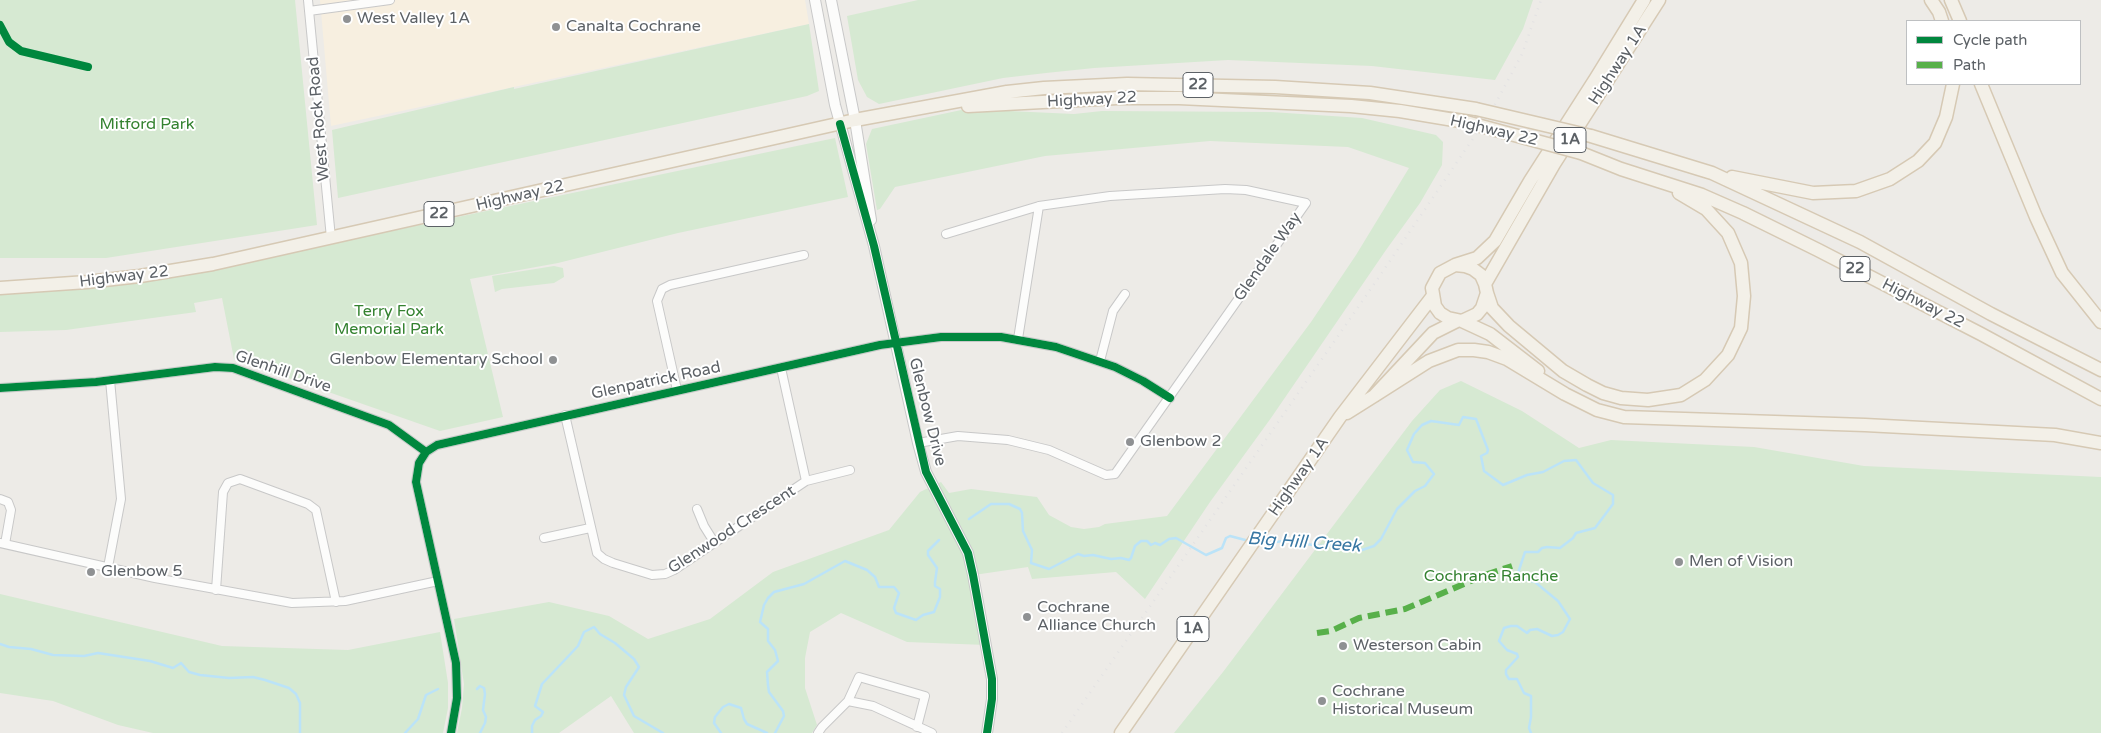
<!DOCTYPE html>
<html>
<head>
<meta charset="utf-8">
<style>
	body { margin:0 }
	#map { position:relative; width:2101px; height:733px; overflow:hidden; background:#edebe7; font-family:"Varela Round",sans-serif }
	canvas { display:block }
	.legend { position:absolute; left:1906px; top:20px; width:175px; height:65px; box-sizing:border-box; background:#fff; border:1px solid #bec0c2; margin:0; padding:6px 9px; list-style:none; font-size:15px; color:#5c6166 }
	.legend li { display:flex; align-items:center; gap:10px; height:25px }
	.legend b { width:25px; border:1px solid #bec0c2 }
</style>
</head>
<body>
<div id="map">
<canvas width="2101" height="733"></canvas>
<ul class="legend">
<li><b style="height:6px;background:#00873e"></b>Cycle path</li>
<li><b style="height:6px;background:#58b04a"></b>Path</li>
</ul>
</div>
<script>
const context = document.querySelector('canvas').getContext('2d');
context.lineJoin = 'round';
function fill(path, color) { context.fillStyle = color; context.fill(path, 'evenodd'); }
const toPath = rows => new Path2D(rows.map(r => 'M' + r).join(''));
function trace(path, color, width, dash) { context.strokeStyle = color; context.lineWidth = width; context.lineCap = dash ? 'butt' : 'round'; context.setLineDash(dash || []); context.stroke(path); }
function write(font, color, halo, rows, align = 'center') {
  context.font = font + ' "Varela Round",sans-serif'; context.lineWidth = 4; context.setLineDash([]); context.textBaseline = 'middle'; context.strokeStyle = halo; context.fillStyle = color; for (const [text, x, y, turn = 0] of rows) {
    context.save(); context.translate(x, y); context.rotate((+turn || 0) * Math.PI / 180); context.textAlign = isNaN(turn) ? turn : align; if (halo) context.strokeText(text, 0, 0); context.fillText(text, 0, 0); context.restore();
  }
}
fill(toPath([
	[320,0,805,0,809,24,331,126]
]), '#f7efe0');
fill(toPath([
	[0,0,295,0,317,225,106,258,0,258],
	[918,0,1533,0,1523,29,1495,80,1372,66,1228,60,1094,68,1046,73,1003,78,879,104,867,97,858,80,847,16],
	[809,24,819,91,807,96,338,198,332,130,514,87,514,89],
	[966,109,1074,114,1102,111,1271,112,1362,118,1436,135,1443,142,1442,165,1420,203,1386,250,1271,418,1210,502,1145,599,1116,572,1032,579,1028,567,974,575,986,645,907,642,841,613,810,632,805,658,805,688,817,725,812,733,634,733,611,696,559,733,457,733,462,708,464,684,454,619,549,602,609,616,648,639,710,619,773,572,889,530,920,492,941,482,949,493,971,489,1037,497,1049,515,1071,527,1084,529,1099,527,1105,524,1167,516,1311,322,1356,255,1409,168,1348,147,1210,141,1045,156,895,187,880,209,877,210,866,144,872,129],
	[835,138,848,197,678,233,558,263,470,279,503,417,440,431,234,359,222,298,194,303,196,312,66,330,0,332,0,292,214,268],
	[554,266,563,268,564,277,554,283,502,289,495,292,492,276],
	[1461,381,1522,411,1579,448,1611,440,1754,447,1864,466,2101,477,2101,733,1174,733,1223,672,1412,421,1440,390],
	[0,594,222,646,348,650,440,632,448,683,448,708,443,733,153,733,118,725,53,701,0,693]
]), '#d6e9d2');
trace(toPath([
	[969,519,991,504,1009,504,1020,509,1022,513,1023,531,1032,550,1031,563,1049,569,1078,554,1084,556,1093,555,1111,559,1121,558,1129,560,1131,558,1135,546,1141,541,1147,541,1151,545,1155,543,1160,545,1169,539,1176,538,1206,555,1222,548,1226,538,1230,536,1249,541],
	[1259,542,1269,543,1283,541,1321,546,1336,545,1362,550,1374,546,1381,539,1397,509,1415,491,1425,486,1434,474,1425,463,1413,462,1407,450,1414,434,1422,425,1431,421,1459,425,1463,417,1476,419,1488,450,1487,453,1481,456,1484,471,1503,485,1527,475,1543,472,1564,461,1576,460,1593,483,1613,495,1613,504,1595,528,1576,533,1573,538,1560,548,1547,547,1542,548,1538,552,1525,552,1518,573,1523,579,1535,582,1558,601,1570,619,1563,632,1558,635,1552,636,1537,629,1530,630,1527,633,1517,626,1511,626,1504,628,1499,641,1507,650,1517,654,1518,657,1506,670,1506,674,1509,679,1517,679,1524,693,1531,696,1531,717,1529,728,1531,733],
	[0,644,9,647,31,649,53,655,84,656,98,653,150,661,173,668,181,663,189,672,200,675,229,678,253,677,265,680,289,688,296,694,300,703,300,733],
	[477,689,480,686,484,688,485,694,483,710,486,717,485,723,480,733],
	[405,733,418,719,426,695,438,689],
	[532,733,532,726,535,720,541,716,543,712,535,706,542,684,578,646,584,632,594,627,600,634,615,643,634,659,639,667,626,687,624,695,634,716,663,733],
	[721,733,714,723,715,717,723,707,729,704,741,708,744,719,747,724,767,733],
	[775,733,784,716,783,711,769,692,768,685,767,672,778,661,775,650,768,641,768,629,760,622,764,605,768,598,774,592,804,584,845,561,867,570,875,577,879,587,894,587,899,593,894,608,896,613,916,620,923,615,934,612,940,597,940,589,935,586,935,582,937,568,928,555,928,551,939,540]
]), '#bbe3f8', 2.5);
const minor = toPath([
	[308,0,331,238],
	[309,11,390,0],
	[946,234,1039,206],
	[1100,361,1113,311,1125,294],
	[0,388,96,382,215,367,233,368,389,425,426,452],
	[677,390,657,301,662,289,670,285,804,255],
	[565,415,597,553,604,559,613,563,652,575,665,574,674,570,806,481,781,368],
	[918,443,958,436,1008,440,1049,450,1106,475,1115,474,1306,203,1246,190,1225,189,1110,196,1039,206,1018,339],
	[806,481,850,470],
	[0,499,8,502,11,510,5,544],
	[697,509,704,526,714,542],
	[544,538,590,528],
	[0,543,155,578,292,603,345,601,438,581],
	[108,567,121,499,110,380],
	[216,590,223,492,228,483,240,479,308,504,316,510,336,602],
	[848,701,859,677,925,696,917,727],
	[451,733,457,698,456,663,416,482,419,463,426,452,437,445,880,345,941,337,1001,337,1056,347,1115,367,1143,381,1170,398],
	[818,733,822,727,848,701,873,706,932,733]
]);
const tertiary = toPath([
	[815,0,835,105,874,246,918,443,926,472,968,553,973,575,992,679,992,699,987,733],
	[831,0,855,120,871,220]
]);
const primary = toPath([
	[1931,0,1939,12,1942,21],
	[1951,0,1960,21],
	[1981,84,2036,217,2062,273,2101,322],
	[968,106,1117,98,1179,98,1351,106,1400,111,1466,122],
	[1591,136,1712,173,1860,242,1991,314,2101,370],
	[1581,153,1621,169,1702,195,1743,213,1818,250,1981,334,2101,399],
	[1732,177,1813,193,1856,191,1890,179,1918,161,1935,143,1946,117,1953,84],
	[1455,265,1477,258,1495,241,1530,181,1596,78,1644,0],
	[1485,284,1554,164,1659,0],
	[0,288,87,282,140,276,213,264,855,120,1007,92,1044,88,1127,84,1275,87,1370,93,1476,109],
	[1487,293,1492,308,1509,326,1563,371,1587,385,1603,393,1621,398,1648,400,1681,395,1705,380,1728,355,1741,328,1744,296,1741,263,1728,233,1706,209,1679,193],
	[1462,321,1477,314,1482,308,1487,293,1485,284,1481,275,1473,269,1465,266,1455,265,1440,273,1432,288,1435,306,1440,313,1448,318,1462,321,1490,334,1538,371],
	[1374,396,1429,361,1458,350,1474,350,1488,352,1507,359,1565,394,1597,410,1624,417,1865,425,2055,435,2101,443],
	[1347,413,1374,396,1433,333,1457,321],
	[1121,733,1340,417,1432,297]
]);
trace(minor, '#c8c8c8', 10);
trace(tertiary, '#c8c8c8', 12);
trace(primary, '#d6c9b4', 15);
trace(minor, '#fcfcfb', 8);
trace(tertiary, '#fcfcfb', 10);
trace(primary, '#f3f0e8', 12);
trace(toPath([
	[1062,733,1379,277,1491,112,1522,54,1541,0]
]), '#e3e2e3', 2.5, [1, 6]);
const primaryBridge = toPath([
	[1476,109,1591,136],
	[1466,122,1581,153]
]);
trace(primaryBridge, '#d6c9b4', 15, []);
trace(primaryBridge, '#f3f0e8', 12);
trace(toPath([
	[1317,633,1331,631,1359,618,1405,609,1485,575,1512,566]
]), '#58b04a', 6, [12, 6]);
trace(toPath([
	[0,25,9,42,21,51,88,67],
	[840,124,874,246,926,472,968,553,973,575,992,679,992,699,987,733],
	[0,388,96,382,215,367,233,368,389,425,426,452],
	[451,733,457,698,456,663,416,482,419,463,426,452,437,445,880,345,941,337,1001,337,1056,347,1115,367,1143,381,1170,398]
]), '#00873e', 8);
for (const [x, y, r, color] of [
	[347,19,5,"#8f9193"],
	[556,27,5,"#8f9193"],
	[553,360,5,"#8f9193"],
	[1130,442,5,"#8f9193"],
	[1679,562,5,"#8f9193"],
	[91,572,5,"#8f9193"],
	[1027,617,5,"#8f9193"],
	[1343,646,5,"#8f9193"],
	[1322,701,5,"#8f9193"]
]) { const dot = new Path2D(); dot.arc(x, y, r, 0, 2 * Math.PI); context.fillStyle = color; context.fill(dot); trace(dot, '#fff', 2); }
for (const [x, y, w] of [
	[1198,85,30],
	[1570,140,32],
	[439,214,30],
	[1855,269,30],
	[1193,629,32]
]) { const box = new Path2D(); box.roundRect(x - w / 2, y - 12.5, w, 25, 4); context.fillStyle = '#fff'; context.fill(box); trace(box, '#5c6166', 1); }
write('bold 15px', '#5c6166', null, [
	["22",1198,85],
	["1A",1570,140],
	["22",439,214],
	["22",1855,269],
	["1A",1193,629]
]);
write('16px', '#5c6166', '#fff', [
	["West Valley 1A",357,19],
	["Canalta Cochrane",566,27],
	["Glenbow Elementary School",543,360,"right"],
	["Glenbow 2",1140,442],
	["Men of Vision",1689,562],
	["Glenbow 5",101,572],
	["Cochrane",1037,608],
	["Alliance Church",1037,626],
	["Westerson Cabin",1353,646],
	["Cochrane",1332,692],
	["Historical Museum",1332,710]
], 'left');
write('16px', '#5c6166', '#fff', [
	["Highway 1A",1618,65,-57],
	["Highway 22",1092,100,-3],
	["West Rock Road",319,119,-95],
	["Highway 22",1494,131,13],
	["Highway 22",520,196,-13],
	["Glendale Way",1268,257,-55],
	["Highway 22",124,277,-7],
	["Highway 22",1923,304,27],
	["Glenhill Drive",283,372,19],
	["Glenpatrick Road",656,381,-12],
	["Glenbow Drive",927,412,76],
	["Highway 1A",1299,477,-55],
	["Glenwood Crescent",732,530,-33]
]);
write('16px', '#348230', '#fff', [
	["Mitford Park",147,125],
	["Terry Fox",389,312],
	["Memorial Park",389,330],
	["Cochrane Ranche",1491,577]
]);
write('italic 18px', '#3877a3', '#fff', [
	["Big Hill Creek",1304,543,4]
]);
</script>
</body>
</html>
